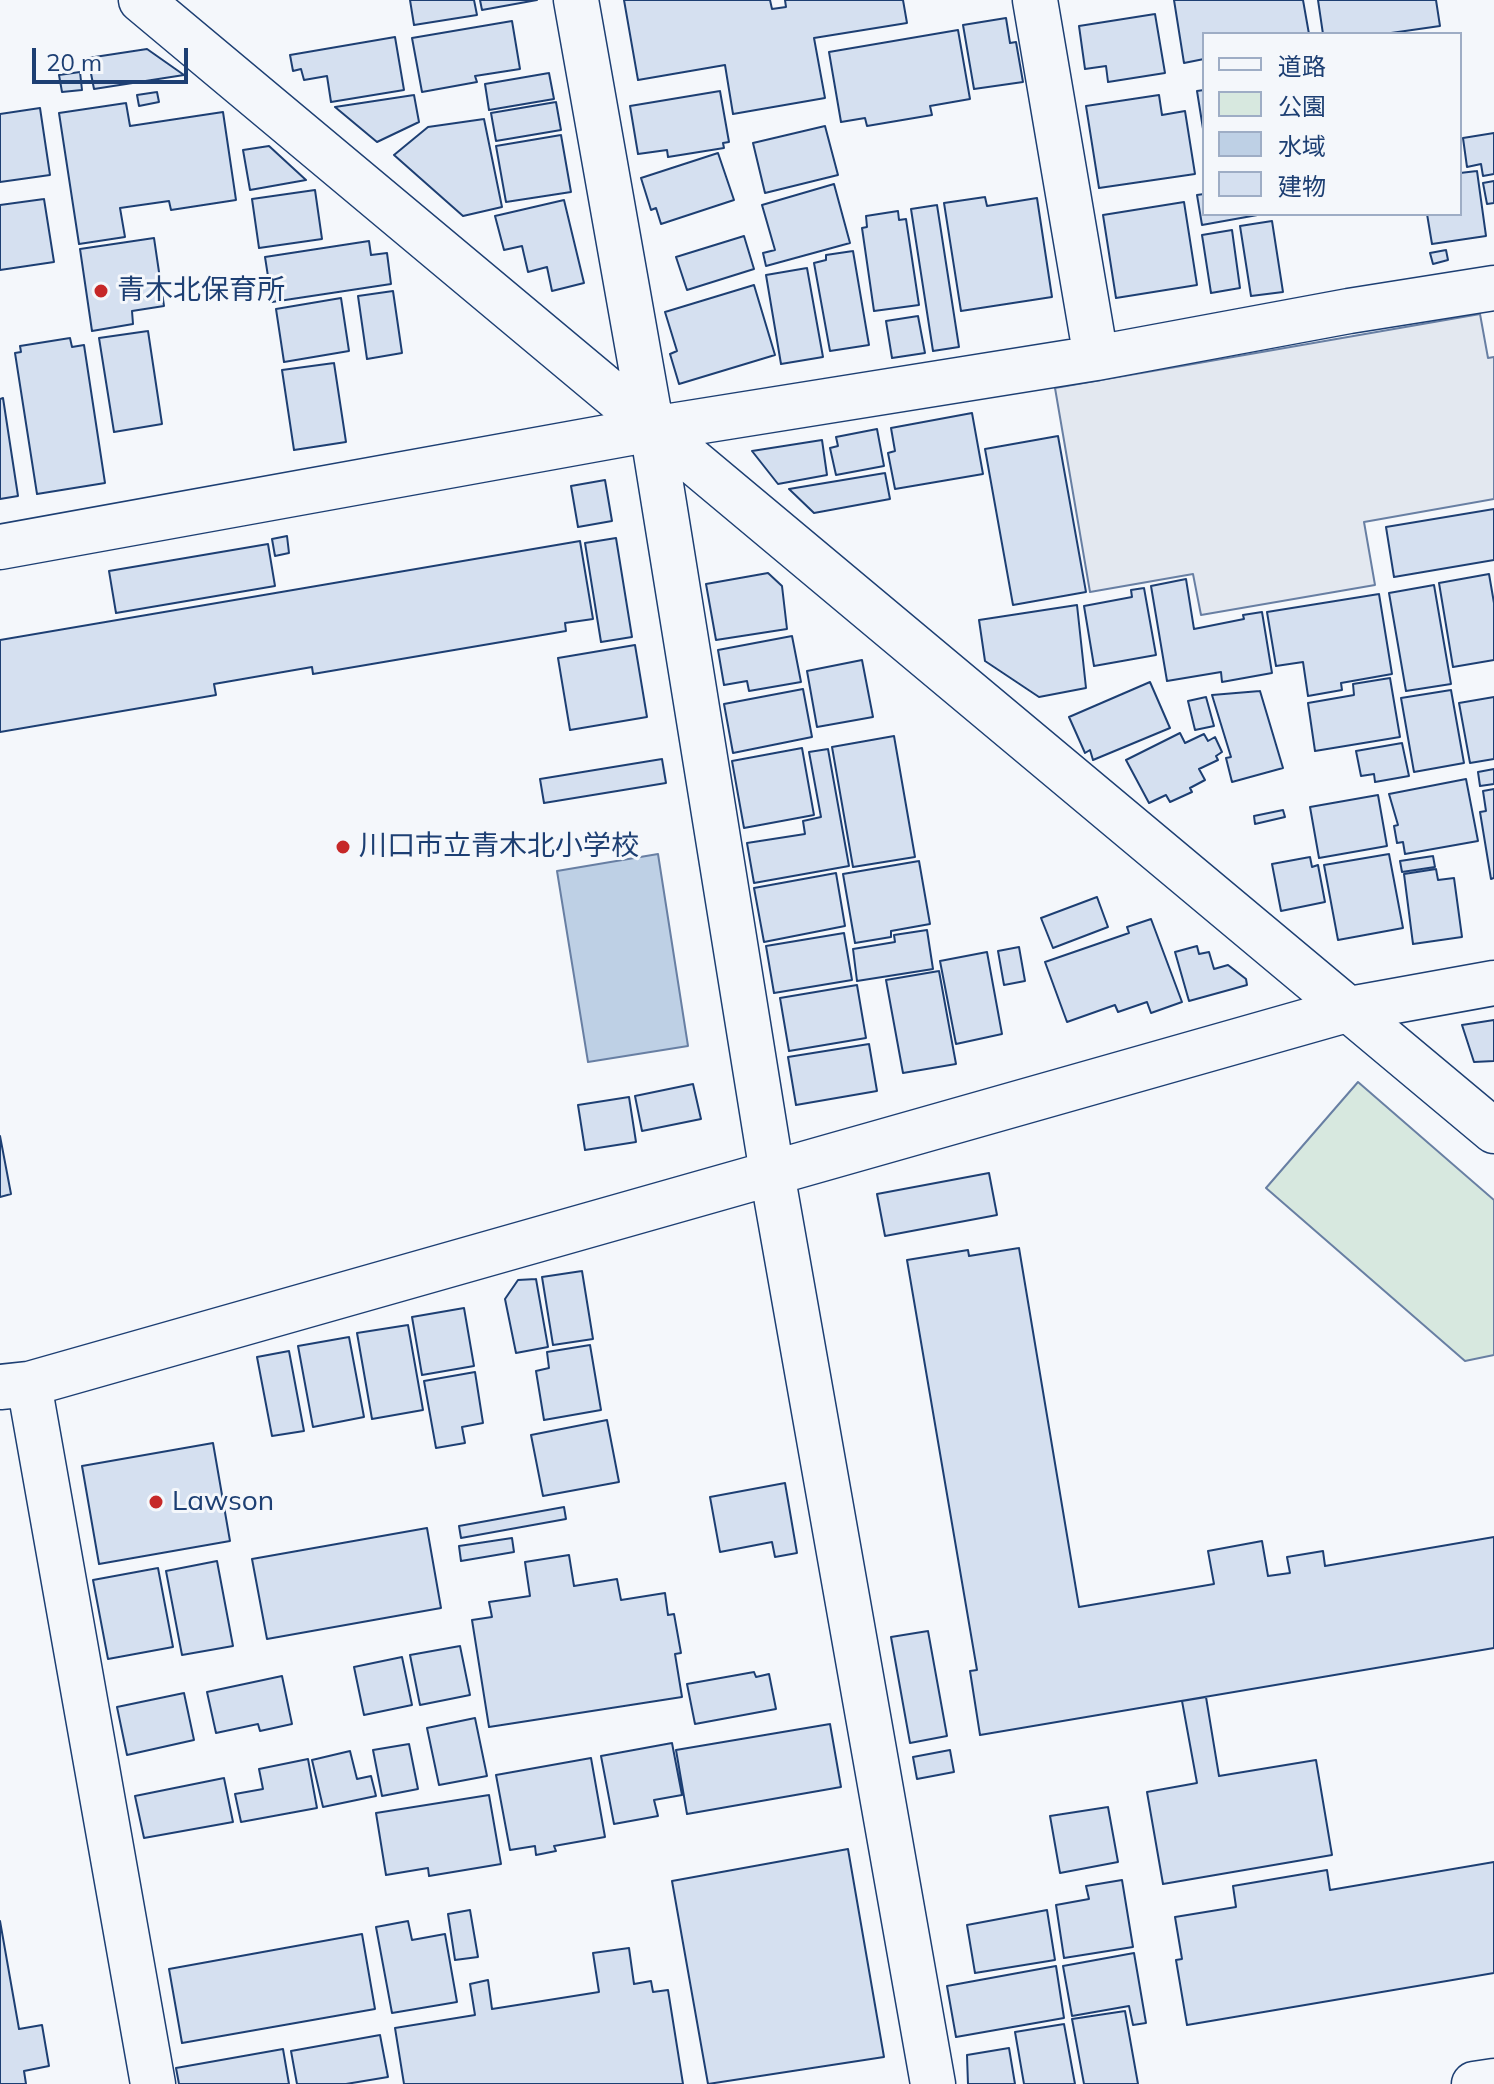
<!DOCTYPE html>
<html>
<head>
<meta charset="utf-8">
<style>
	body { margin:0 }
	#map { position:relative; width:1494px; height:2084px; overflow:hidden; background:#f4f7fb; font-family:Mulish,"Noto Sans JP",sans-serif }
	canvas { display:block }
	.legend { position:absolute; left:1202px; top:32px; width:260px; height:184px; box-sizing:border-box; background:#f4f7fb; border:2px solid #9eadc5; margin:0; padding:10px 14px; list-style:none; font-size:24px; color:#1d3f73 }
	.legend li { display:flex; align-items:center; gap:16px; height:40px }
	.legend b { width:40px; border:2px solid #9eadc5 }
	.scale { position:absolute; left:32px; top:48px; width:156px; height:36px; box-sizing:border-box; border:4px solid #1d3f73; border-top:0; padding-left:10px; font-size:24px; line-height:28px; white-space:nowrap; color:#1d3f73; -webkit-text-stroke:6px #f4f7fb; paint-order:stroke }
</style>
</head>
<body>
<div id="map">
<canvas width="1494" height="2084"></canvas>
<ul class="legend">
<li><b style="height:10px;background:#f4f7fb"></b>道路</li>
<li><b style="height:22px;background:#d7e8df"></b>公園</li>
<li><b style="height:22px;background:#bed0e5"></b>水域</li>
<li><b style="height:22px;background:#d5e0f0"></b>建物</li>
</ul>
<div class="scale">20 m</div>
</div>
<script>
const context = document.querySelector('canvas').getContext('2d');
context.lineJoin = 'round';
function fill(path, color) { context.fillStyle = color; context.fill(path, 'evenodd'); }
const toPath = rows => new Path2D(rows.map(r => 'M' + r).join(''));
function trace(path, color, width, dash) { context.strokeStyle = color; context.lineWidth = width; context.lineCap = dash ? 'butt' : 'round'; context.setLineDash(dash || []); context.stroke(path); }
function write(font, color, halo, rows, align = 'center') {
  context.font = font + ' Mulish,"Noto Sans JP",sans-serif'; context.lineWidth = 6; context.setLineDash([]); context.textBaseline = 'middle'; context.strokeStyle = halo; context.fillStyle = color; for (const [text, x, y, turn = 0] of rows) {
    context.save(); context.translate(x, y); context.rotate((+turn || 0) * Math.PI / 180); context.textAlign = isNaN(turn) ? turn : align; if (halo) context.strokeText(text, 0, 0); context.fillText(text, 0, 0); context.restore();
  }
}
const green = toPath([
	[1358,1082,1494,1200,1494,1355,1465,1361,1266,1188,1358,1082]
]);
fill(green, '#d7e8df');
trace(green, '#687fa3', 2);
const parking = toPath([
	[1480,314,1488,358,1494,357,1494,499,1364,522,1375,585,1201,615,1193,574,1090,592,1055,388,1480,314]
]);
fill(parking, '#e3e8f0');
trace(parking, '#687fa3', 2);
const water = toPath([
	[658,854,688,1046,588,1062,557,871,658,854]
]);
fill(water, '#bed0e5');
trace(water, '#687fa3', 2);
const building = toPath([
	[410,0,474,0,477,15,414,25,410,0],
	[480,0,537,0,482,10,480,0],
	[624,0,770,0,772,9,786,7,785,0,903,0,907,23,814,38,825,98,733,114,725,65,638,80,624,0],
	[1174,0,1303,0,1309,34,1204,34,1204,59,1184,63,1174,0],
	[1318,0,1436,0,1440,26,1384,34,1323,34,1318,0],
	[1155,14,1165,73,1108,82,1106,66,1085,69,1079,26,1155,14],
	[1006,18,1010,43,1016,42,1023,82,974,89,963,25,1006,18],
	[512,21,520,69,475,76,477,82,422,92,412,38,512,21],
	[958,30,970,99,930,106,932,115,867,126,865,118,841,122,829,52,958,30],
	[395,37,404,90,331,102,327,76,304,80,301,69,293,71,290,55,395,37],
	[147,49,184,75,94,89,88,58,147,49],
	[80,72,82,90,62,92,59,75,80,72],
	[549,73,554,99,489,110,485,84,549,73],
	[1204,90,1204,135,1197,91,1204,90],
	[720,91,729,142,723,143,724,148,668,157,667,150,638,154,630,106,720,91],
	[157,92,159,102,139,106,137,95,157,92],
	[414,95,419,122,377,142,335,107,414,95],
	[1159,95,1162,115,1185,111,1195,174,1099,188,1086,106,1159,95],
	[556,102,561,130,496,141,491,113,556,102],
	[126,103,130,126,223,112,236,200,171,210,169,201,120,208,125,237,79,244,59,113,126,103],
	[40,108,50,175,0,182,0,114,40,108],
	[484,119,502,207,463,216,394,155,428,127,484,119],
	[825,126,838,175,765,193,753,143,825,126],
	[1494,133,1494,174,1483,176,1481,164,1467,167,1463,138,1494,133],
	[561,135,571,192,506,202,496,146,561,135],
	[269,146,306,180,250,190,243,150,269,146],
	[718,153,734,200,661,224,656,208,651,210,641,178,718,153],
	[1477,171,1486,236,1432,244,1427,214,1460,214,1460,173,1477,171],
	[1494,181,1494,203,1487,204,1483,183,1494,181],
	[834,184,850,243,766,266,763,253,775,250,762,205,834,184],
	[315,190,322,239,259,248,252,199,315,190],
	[1204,194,1204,214,1263,214,1202,225,1197,195,1204,194],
	[985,197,987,206,1037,198,1052,297,961,311,944,203,985,197],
	[44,199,54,262,0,270,0,205,44,199],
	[564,200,584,283,552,291,547,267,528,272,522,246,504,250,495,216,564,200],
	[1184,202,1197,285,1116,298,1103,215,1184,202],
	[937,205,959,347,933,351,911,209,937,205],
	[898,211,899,220,906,219,919,305,874,311,862,228,867,227,866,216,898,211],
	[1272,221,1283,292,1251,296,1240,226,1272,221],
	[1232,230,1240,288,1211,293,1202,235,1232,230],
	[744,236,754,269,687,290,676,257,744,236],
	[154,238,164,306,132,311,133,324,92,331,80,249,154,238],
	[369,241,371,255,387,253,391,284,272,302,265,257,369,241],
	[1446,250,1448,260,1433,264,1430,253,1446,250],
	[853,251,869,345,830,351,814,263,826,260,826,255,853,251],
	[807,268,823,357,781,364,766,275,807,268],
	[754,285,775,355,679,384,670,354,677,351,665,312,754,285],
	[393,291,402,353,367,359,358,296,393,291],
	[341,298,349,351,284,362,276,309,341,298],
	[918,316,925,353,892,358,886,321,918,316],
	[148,331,162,424,114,432,99,338,148,331],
	[70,338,72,347,84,345,105,483,37,494,15,353,21,352,20,346,70,338],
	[334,363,346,442,294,450,282,370,334,363],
	[3,398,18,496,0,499,0,399,3,398],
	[972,413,983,474,895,489,888,453,895,451,891,428,972,413],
	[877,429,884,466,836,475,830,448,838,446,836,437,877,429],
	[1058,436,1086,592,1013,605,985,449,1058,436],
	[822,440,827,475,778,484,752,451,822,440],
	[885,473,890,499,814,513,789,489,885,473],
	[605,480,612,521,578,527,571,486,605,480],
	[1494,509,1494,560,1394,577,1386,527,1494,509],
	[287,536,289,553,275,556,272,539,287,536],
	[616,538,632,637,601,642,585,543,616,538],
	[580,541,593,619,565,623,566,631,313,674,312,667,214,684,216,695,0,732,0,640,580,541],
	[268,544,275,586,116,613,109,571,268,544],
	[768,573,782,586,787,629,716,640,706,584,768,573],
	[1489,574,1494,603,1494,660,1453,667,1439,583,1489,574],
	[1186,579,1194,629,1244,619,1243,615,1262,612,1272,673,1222,682,1221,672,1167,681,1151,586,1186,579],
	[1434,585,1451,684,1406,691,1389,593,1434,585],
	[1144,588,1156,655,1094,666,1084,606,1132,597,1131,590,1144,588],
	[1379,594,1392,674,1341,683,1342,690,1308,696,1303,662,1276,666,1267,612,1379,594],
	[1077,605,1086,688,1039,697,985,661,979,620,1077,605],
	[792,636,801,682,749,691,747,681,724,685,718,650,792,636],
	[635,645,647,717,570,730,558,658,635,645],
	[862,660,873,717,817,727,807,671,862,660],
	[1390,678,1400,737,1315,751,1308,703,1354,695,1353,684,1390,678],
	[1150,682,1170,728,1093,760,1090,750,1085,753,1069,717,1150,682],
	[803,689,812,737,733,753,724,704,803,689],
	[1451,690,1464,763,1414,772,1401,698,1451,690],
	[1260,691,1283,768,1232,782,1226,758,1231,757,1212,695,1260,691],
	[1206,697,1214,726,1195,730,1188,701,1206,697],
	[1494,697,1494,759,1470,763,1459,703,1494,697],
	[1180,733,1185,743,1204,734,1208,741,1215,737,1222,752,1216,756,1218,760,1199,769,1205,780,1190,788,1192,792,1170,802,1166,795,1149,803,1126,760,1180,733],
	[894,736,915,857,853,867,832,747,894,736],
	[1402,743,1409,776,1375,782,1374,774,1361,776,1356,751,1402,743],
	[802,748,814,815,744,828,732,761,802,748],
	[828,749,849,866,754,883,747,843,805,834,803,821,821,817,809,752,828,749],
	[662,759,666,783,544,803,540,779,662,759],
	[1494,769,1494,784,1480,786,1478,772,1494,769],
	[1466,779,1478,841,1405,854,1403,842,1397,843,1394,826,1398,825,1389,794,1466,779],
	[1494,789,1494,878,1491,879,1480,812,1486,811,1483,791,1494,789],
	[1378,795,1387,846,1319,858,1310,807,1378,795],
	[1283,810,1285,817,1255,824,1254,816,1283,810],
	[1389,854,1403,928,1338,940,1324,865,1389,854],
	[1433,856,1435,867,1402,872,1400,861,1433,856],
	[1310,857,1312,867,1318,865,1325,902,1281,911,1272,864,1310,857],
	[919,861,930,924,891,931,891,937,855,943,843,874,919,861],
	[1436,869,1438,880,1454,878,1462,937,1413,944,1404,874,1436,869],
	[836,873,845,926,764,942,754,888,836,873],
	[1097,897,1108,927,1053,948,1041,918,1097,897],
	[1151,919,1182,1002,1151,1013,1147,1002,1118,1012,1115,1005,1067,1022,1045,962,1129,933,1127,927,1151,919],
	[927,930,933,969,857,981,853,949,895,942,894,935,927,930],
	[844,933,852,980,774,993,766,946,844,933],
	[1197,946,1199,954,1209,952,1214,969,1228,965,1246,979,1247,985,1189,1001,1175,952,1197,946],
	[1019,947,1025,981,1004,985,998,951,1019,947],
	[987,952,1002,1034,956,1044,940,961,987,952],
	[939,971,956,1064,903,1073,886,980,939,971],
	[857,985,866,1038,789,1051,780,998,857,985],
	[1494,1020,1494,1061,1474,1062,1462,1025,1494,1020],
	[869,1044,877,1091,796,1105,788,1057,869,1044],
	[693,1084,701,1119,642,1131,635,1096,693,1084],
	[629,1097,636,1142,585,1150,578,1105,629,1097],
	[0,1136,11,1194,0,1197,0,1136],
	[989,1173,997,1215,885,1236,877,1194,989,1173],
	[1019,1248,1079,1607,1214,1584,1208,1551,1262,1541,1268,1576,1290,1573,1287,1557,1323,1551,1325,1566,1494,1537,1494,1648,980,1735,970,1671,977,1670,907,1260,968,1250,969,1256,1019,1248],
	[582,1271,593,1339,553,1345,542,1277,582,1271],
	[536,1279,548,1347,516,1353,505,1299,518,1280,536,1279],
	[464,1308,474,1366,422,1375,412,1317,464,1308],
	[408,1325,423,1410,372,1419,357,1333,408,1325],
	[349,1337,364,1417,313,1427,298,1346,349,1337],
	[590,1345,601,1410,544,1420,536,1371,549,1368,547,1352,590,1345],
	[289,1351,304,1431,272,1436,257,1357,289,1351],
	[475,1372,483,1423,462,1427,465,1443,436,1448,424,1381,475,1372],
	[607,1420,619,1482,543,1496,531,1435,607,1420],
	[213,1443,230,1541,99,1564,82,1466,213,1443],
	[785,1483,797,1553,775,1557,772,1542,720,1552,710,1497,785,1483],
	[564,1507,566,1519,461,1538,459,1526,564,1507],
	[427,1528,441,1608,267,1639,252,1559,427,1528],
	[512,1538,514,1552,461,1561,459,1546,512,1538],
	[569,1555,574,1586,617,1579,621,1600,665,1593,668,1615,674,1614,681,1653,675,1654,682,1697,489,1727,472,1620,492,1617,489,1602,530,1596,525,1562,569,1555],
	[217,1561,233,1646,182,1655,166,1571,217,1561],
	[158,1568,173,1647,108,1659,93,1580,158,1568],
	[928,1631,947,1736,910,1743,891,1637,928,1631],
	[460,1646,470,1695,420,1705,410,1655,460,1646],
	[402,1657,412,1705,364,1715,354,1667,402,1657],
	[754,1672,756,1677,769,1674,776,1709,695,1724,687,1684,754,1672],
	[282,1676,292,1724,260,1731,258,1724,216,1733,207,1692,282,1676],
	[184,1693,194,1740,127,1755,117,1707,184,1693],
	[1206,1697,1219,1776,1316,1760,1332,1855,1163,1884,1147,1792,1197,1783,1182,1701,1206,1697],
	[475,1718,487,1776,439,1785,427,1728,475,1718],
	[830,1724,841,1787,687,1814,676,1750,830,1724],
	[672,1743,682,1795,654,1800,658,1816,614,1824,601,1756,672,1743],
	[409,1744,418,1789,382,1796,373,1750,409,1744],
	[950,1750,954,1772,917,1779,913,1757,950,1750],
	[350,1751,357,1779,371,1776,376,1796,323,1807,312,1760,350,1751],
	[591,1758,605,1837,554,1846,556,1851,536,1855,535,1846,510,1850,496,1775,591,1758],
	[308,1759,317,1808,241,1822,235,1794,263,1789,259,1769,308,1759],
	[224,1778,233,1822,144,1838,135,1796,224,1778],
	[489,1795,501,1864,429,1876,428,1868,386,1875,376,1813,489,1795],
	[1108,1807,1118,1862,1060,1873,1050,1816,1108,1807],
	[848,1849,884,2057,708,2084,672,1881,848,1849],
	[1494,1862,1494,1973,1187,2025,1176,1960,1182,1959,1175,1917,1236,1907,1233,1886,1327,1870,1330,1890,1494,1862],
	[1122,1880,1133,1947,1064,1958,1056,1905,1089,1899,1086,1886,1122,1880],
	[470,1910,478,1957,455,1960,448,1914,470,1910],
	[1047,1910,1055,1960,975,1973,967,1925,1047,1910],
	[0,1921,19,2029,42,2025,49,2066,24,2071,26,2084,0,2084,0,1921],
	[408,1921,412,1940,445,1934,457,2002,392,2013,376,1927,408,1921],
	[362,1934,375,2009,182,2043,169,1969,362,1934],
	[629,1948,634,1984,651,1981,653,1992,668,1990,683,2084,404,2084,395,2028,475,2015,470,1984,488,1980,492,2009,599,1992,593,1953,629,1948],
	[1134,1953,1146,2023,1133,2025,1129,2006,1072,2016,1063,1966,1134,1953],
	[1056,1966,1064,2018,956,2037,947,1986,1056,1966],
	[1125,2011,1138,2084,1084,2084,1072,2019,1125,2011],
	[1064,2024,1075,2084,1024,2084,1015,2032,1064,2024],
	[380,2035,388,2077,346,2084,297,2084,291,2051,380,2035],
	[1009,2048,1015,2084,968,2084,967,2055,1009,2048],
	[283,2049,289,2084,179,2084,176,2068,283,2049]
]);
fill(building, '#d5e0f0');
trace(building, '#1d3f73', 2);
const minor = toPath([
	[141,0,1494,1131],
	[576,0,652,429,772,1173,933,2084],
	[1035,0,1096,358],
	[0,547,652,429,1096,358,1349,311,1494,288],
	[29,1384,153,2084],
	[0,1387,29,1384,1350,1009,1494,983],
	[1474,2084,1494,2081]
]);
trace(minor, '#1d3f73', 47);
trace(minor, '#f4f7fb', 44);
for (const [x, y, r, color] of [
	[101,291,8,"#c62828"],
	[343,847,8,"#c62828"],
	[156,1502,8,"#c62828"]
]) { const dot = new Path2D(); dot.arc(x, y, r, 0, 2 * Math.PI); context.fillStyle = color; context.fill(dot); trace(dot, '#f4f7fb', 3); }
write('28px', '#1d3f73', '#f4f7fb', [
	["青木北保育所",117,291],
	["川口市立青木北小学校",359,847],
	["Lawson",172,1502]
], 'left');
</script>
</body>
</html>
